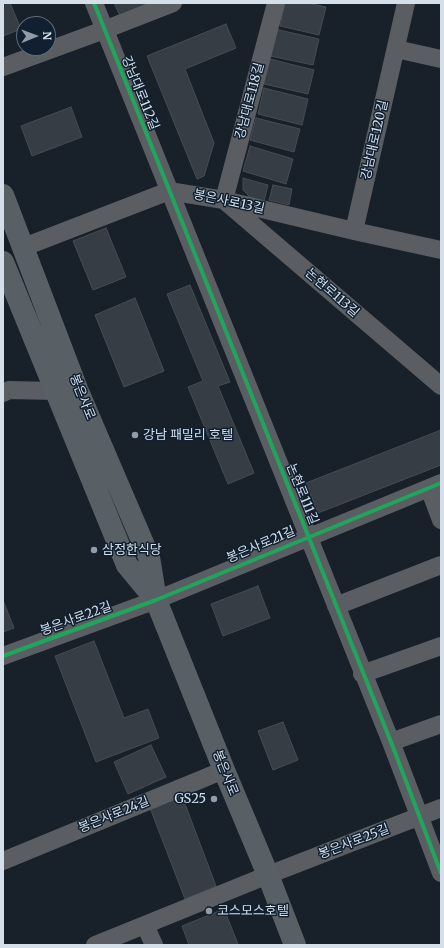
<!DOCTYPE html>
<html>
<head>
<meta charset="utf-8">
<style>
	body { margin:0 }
	#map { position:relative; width:444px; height:948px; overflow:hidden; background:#182029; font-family:Merriweather,serif }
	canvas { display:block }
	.frame { position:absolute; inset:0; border:4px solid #d5dfea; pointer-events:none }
	.north { position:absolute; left:16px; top:16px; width:40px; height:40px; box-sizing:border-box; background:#112030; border:1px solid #5f6c7a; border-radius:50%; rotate:89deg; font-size:11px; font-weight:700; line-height:16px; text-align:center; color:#d5dfea }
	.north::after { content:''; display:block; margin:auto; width:14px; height:18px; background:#939ca6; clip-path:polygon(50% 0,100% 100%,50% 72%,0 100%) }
</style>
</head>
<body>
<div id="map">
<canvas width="444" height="948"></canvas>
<div class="frame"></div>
<div class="north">N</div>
</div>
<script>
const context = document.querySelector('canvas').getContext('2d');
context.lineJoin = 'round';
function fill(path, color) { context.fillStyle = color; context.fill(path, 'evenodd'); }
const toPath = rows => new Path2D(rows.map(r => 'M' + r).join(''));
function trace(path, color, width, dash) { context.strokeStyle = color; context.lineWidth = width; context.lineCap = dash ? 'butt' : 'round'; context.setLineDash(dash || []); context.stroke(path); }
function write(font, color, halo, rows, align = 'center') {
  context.font = font + ' Merriweather,"Noto Sans KR",serif'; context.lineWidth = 3; context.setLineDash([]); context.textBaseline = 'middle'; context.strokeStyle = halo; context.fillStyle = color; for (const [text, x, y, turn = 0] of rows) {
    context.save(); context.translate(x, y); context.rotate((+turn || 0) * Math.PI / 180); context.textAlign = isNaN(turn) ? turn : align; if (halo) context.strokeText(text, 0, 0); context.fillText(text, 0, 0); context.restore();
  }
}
const building = toPath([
	[3,3,10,3,21,29,3,36,3,3],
	[114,3,152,3,120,16,114,3],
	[285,3,308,3,326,7,319,35,280,26,285,3],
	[226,24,236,48,185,69,214,143,204,176,197,179,147,56,226,24],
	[275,29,319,39,313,65,270,56,275,29],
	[270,59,314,70,308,94,264,84,270,59],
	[264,88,308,99,302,125,258,114,264,88],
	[71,107,82,137,32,156,21,126,71,107],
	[256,118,300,129,294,152,250,140,256,118],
	[250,146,293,159,286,184,243,171,250,146],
	[243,178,268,185,264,201,251,198,243,190,243,178],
	[273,185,292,189,289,205,269,200,273,185],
	[106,228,126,277,93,290,73,241,106,228],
	[190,285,230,382,218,386,254,473,228,484,188,387,203,381,167,294,190,285],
	[135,298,164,371,124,387,95,315,135,298],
	[441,430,441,465,318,513,306,483,441,430],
	[258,586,270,618,223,636,211,604,258,586],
	[3,600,14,628,3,632,3,600],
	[94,641,124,718,148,709,159,738,96,762,55,656,94,641],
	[283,722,298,760,273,770,258,731,283,722],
	[151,745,166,777,128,794,114,762,151,745],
	[182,796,216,886,185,899,150,808,182,796],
	[224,909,238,944,236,945,189,945,182,926,224,909]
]);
fill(building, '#373d44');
trace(building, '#454c54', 1);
trace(toPath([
	[94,3,391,742,441,873],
	[396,49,441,59],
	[3,67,104,30,173,3],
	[224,200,276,3],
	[226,202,441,386],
	[354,231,406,3],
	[24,247,169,191,224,200,354,231,441,250],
	[3,393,9,390,55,391],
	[429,488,441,520],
	[336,606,441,565],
	[3,656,156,600,441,483],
	[362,674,441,646],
	[391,742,441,724],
	[3,861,224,770],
	[145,925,154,945],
	[95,945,268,875,441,808]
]), '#5a5e62', 18);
trace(toPath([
	[3,195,77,389,149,557,156,600,224,770,268,875,295,945],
	[3,262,127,565,156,600]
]), '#596065', 22);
trace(toPath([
	[94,3,391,742,441,873],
	[3,656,156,600,441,483]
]), '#20a55d', 4);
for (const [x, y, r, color] of [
	[135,435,4,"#939ca6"],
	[94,550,4,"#939ca6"],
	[214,799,4,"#939ca6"],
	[209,911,4,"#939ca6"]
]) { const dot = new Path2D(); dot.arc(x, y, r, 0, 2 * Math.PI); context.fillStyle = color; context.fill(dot); trace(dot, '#112030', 1.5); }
write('13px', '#d5dfea', '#112030', [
	["강남대로112길",140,93,68],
	["강남대로118길",250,101,-75],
	["강남대로120길",375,140,-77],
	["봉은사로13길",229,202,12],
	["논현로113길",332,293,41],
	["봉은사로",82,397,68],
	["논현로111길",302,494,68],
	["봉은사로21길",261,545,-23],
	["봉은사로22길",76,619,-20],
	["봉은사로",225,773,68],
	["봉은사로24길",114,815,-22],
	["봉은사로25길",354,842,-21]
]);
write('13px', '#d5dfea', '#112030', [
	["강남 패밀리 호텔",143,435],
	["삼정한식당",102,550],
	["GS25",206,799,"right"],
	["코스모스호텔",217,911]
], 'left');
</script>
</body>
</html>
